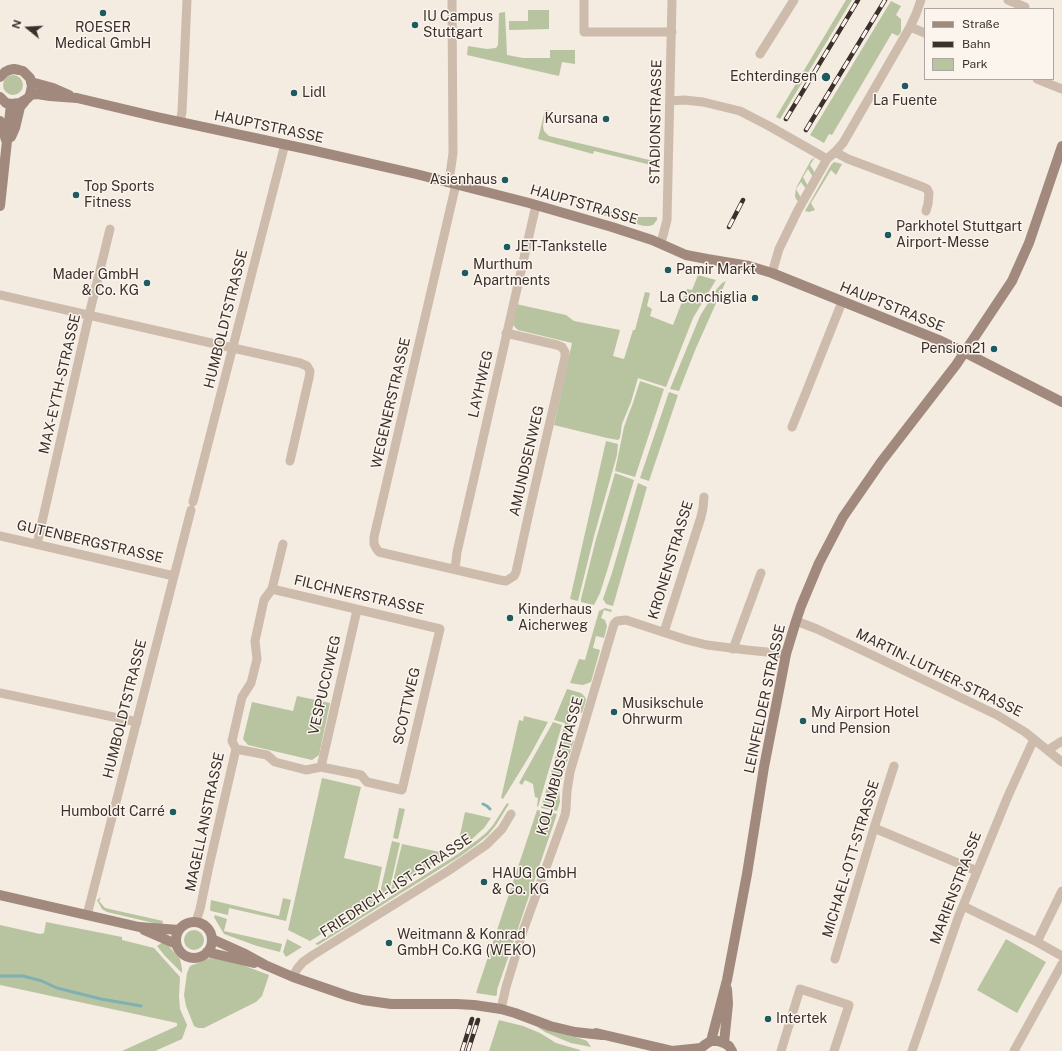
<!DOCTYPE html>
<html>
<head>
<meta charset="utf-8">
<style>
	body { margin:0 }
	#map { position:relative; width:1062px; height:1051px; overflow:hidden; background:#f4ebe1; font-family:"Public Sans",sans-serif }
	canvas { display:block }
	.legend { position:absolute; left:924px; top:8px; width:130px; height:72px; box-sizing:border-box; background:#fbf5ee; border:1px solid #aea6a0; margin:0; padding:5px 7px; list-style:none; font-size:12px; color:#3b302b }
	.legend li { display:flex; align-items:center; gap:8px; height:20px }
	.legend b { width:20px; border:1px solid #aea6a0 }
	.north { position:absolute; left:8px; top:8px; width:40px; height:40px; -webkit-text-stroke:3px #fbf5ee; paint-order:stroke; rotate:288deg; font-size:11px; font-weight:700; line-height:16px; text-align:center; color:#3b302b }
	.north::after { content:''; display:block; margin:auto; width:14px; height:18px; background:#3b302b; clip-path:polygon(50% 0,100% 100%,50% 72%,0 100%) }
</style>
</head>
<body>
<div id="map">
<canvas width="1062" height="1051"></canvas>
<ul class="legend">
<li><b style="height:5px;background:#a18a7d"></b>Straße</li>
<li><b style="height:5px;background:#3b302b"></b>Bahn</li>
<li><b style="height:11px;background:#b8c4a0"></b>Park</li>
</ul>
<div class="north">N</div>
</div>
<script>
const context = document.querySelector('canvas').getContext('2d');
context.lineJoin = 'round';
function fill(path, color) { context.fillStyle = color; context.fill(path, 'evenodd'); }
const toPath = rows => new Path2D(rows.map(r => 'M' + r).join(''));
function trace(path, color, width, dash) { context.strokeStyle = color; context.lineWidth = width; context.lineCap = dash ? 'butt' : 'round'; context.setLineDash(dash || []); context.stroke(path); }
function write(font, color, halo, rows, align = 'center') {
  context.font = font + ' "Public Sans",sans-serif'; context.lineWidth = 3; context.setLineDash([]); context.textBaseline = 'middle'; context.strokeStyle = halo; context.fillStyle = color; for (const [text, x, y, turn = 0] of rows) {
    context.save(); context.translate(x, y); context.rotate((+turn || 0) * Math.PI / 180); context.textAlign = isNaN(turn) ? turn : align; if (halo) context.strokeText(text, 0, 0); context.fillText(text, 0, 0); context.restore();
  }
}
fill(toPath([
	[846,0,852,0,780,119,776,117],
	[891,1,901,6,896,15,901,19,901,32,898,36,892,33,832,135,829,134,824,143,810,135],
	[528,10,549,10,549,29,509,30,509,21,528,21],
	[505,12,507,55,523,58,550,58,550,50,575,50,575,64,562,62,559,76,467,55,468,46,487,49,496,48,498,45,499,13],
	'3 85a10 10 0 1 1 20 0a10 10 0 1 1-20 0Z',
	[545,110,549,110,544,119,543,126,544,131,549,136,658,162,659,167,594,151,593,154,538,139],
	[815,157,810,165,815,173,813,177,808,169,803,177,808,186,806,189,801,182,796,189,801,198,799,201,798,201,796,199,795,196,796,188,811,160],
	[834,162,842,164,836,175,831,170,811,203,815,210,809,212,805,211,831,165],
	[601,208,634,217,657,217,657,220,653,225,649,226,644,226,599,214],
	[698,275,716,280,693,318,666,387,638,378,631,402,622,424,620,438,618,440,607,438,554,425,572,343,518,330,513,325,516,304,566,315,574,321,620,330,613,356,624,359,633,330,635,330,645,292,650,293,647,306,652,309,650,316,673,325,687,289,692,290],
	[726,281,696,348,679,391,670,389,700,316,716,290,722,283],
	[640,381,664,389,635,477,615,471,624,427,629,413,633,403],
	[669,392,678,395,649,481,640,478],
	[606,441,618,444,617,455,594,536,578,601,570,599],
	[615,473,634,480,607,571,600,593,594,605,581,602,581,599,595,543],
	[638,483,647,487,613,606,606,604,603,599,612,573],
	[605,608,612,610,611,612,604,610,601,618,605,620,607,626,604,638,596,636,593,648,600,650,591,682,583,685,570,683,579,659,585,660,599,611],
	[567,689,581,693,585,697,586,700,582,713,574,711,566,738,574,741,559,786,560,802,557,811,541,808,565,723,554,720],
	[297,696,330,703,319,755,312,760,248,745,243,739,252,702,293,711],
	[524,716,548,722,530,755,503,799,501,798,519,720,523,721],
	[553,722,562,725,538,807,537,806,538,798,535,797,533,784,525,780,522,785,519,783],
	[322,778,361,787,344,858,382,867,375,901,310,941,288,930],
	[507,803,509,804,496,825,488,835,476,845,459,857,318,945,315,944,458,854,476,841,486,833,493,825],
	[399,808,405,809,398,839,393,838],
	[537,810,557,814,497,990,497,994,496,996,476,993],
	[465,812,491,818,484,828,472,839,457,849],
	[392,841,400,843,389,892,379,897],
	[402,844,449,854,391,890],
	[101,897,99,901,105,908,163,921,162,925,107,912,102,909,97,900],
	[283,898,291,900,286,921,229,908,228,915,211,911,210,910,211,900,279,916],
	[215,915,227,919,224,931,282,944,280,952,257,946,224,934,214,917],
	[46,922,122,937,122,940,154,948,180,977,179,996,180,1009,187,1025,182,1039,155,1051,122,1051,177,1026,177,1023,0,985,0,925,40,934,44,933],
	'184 940a10 10 0 1 1 20 0a10 10 0 1 1-20 0Z',
	[287,939,302,947,286,957,283,952],
	[1006,939,1046,962,1017,1013,977,990],
	[163,942,166,943,180,959,182,969,182,973,165,956,157,946],
	[210,958,229,960,269,975,262,996,256,1002,204,1028,198,1028,194,1026,186,1006,184,995,187,973,190,966],
	[499,1020,523,1026,540,1033,556,1043,580,1050,580,1051,489,1051],
	[536,1026,549,1030,582,1039,587,1041,591,1047,571,1043,561,1039,545,1032]
]), '#b8c4a0');
trace(toPath([
	[483,804,487,806,490,809],
	[0,976,23,976,42,981,57,988,101,999,141,1006]
]), '#7fb0b2', 3);
trace(toPath([
	[584,0,584,32,672,32],
	[1008,0,1025,7],
	[910,27,925,33],
	[760,54,794,0],
	[1037,79,1062,89],
	[670,101,684,100,703,102,740,111,769,126,827,159],
	[180,122,182,112,187,0],
	[835,152,848,159,923,187,927,189,929,193,928,204,926,211],
	[449,182,453,153,452,0],
	[456,184,374,537,374,544,376,548,379,552,500,580,506,581,514,576,516,572,530,508,565,357,565,352,562,347,557,345,506,333],
	[661,243,667,220,672,0],
	[772,273,779,249,798,210,827,159,835,152,843,143,876,86,910,27,916,14,921,0],
	[0,295,233,348,300,363,307,366,310,371,309,378,290,461],
	[792,427,805,395,842,302],
	[193,502,285,144],
	[0,536,174,576],
	[37,544,89,315,110,229],
	[455,569,457,552,477,465,536,205],
	[796,621,817,629,870,654,997,715,1025,732,1062,762],
	[664,632,701,517,703,508,704,497],
	[733,649,761,573],
	[0,693,137,722],
	[236,749,267,755,275,762,306,770,321,767,361,775,367,782,402,790,440,629,272,589],
	[1048,750,1062,741],
	[321,767,357,610],
	[874,828,977,871],
	[963,906,1037,942,1062,956],
	[87,915,191,510],
	[196,922,200,909,209,866,236,749,232,741,242,697,251,683,257,659,255,641,264,600,272,589,283,544],
	[1037,942,1062,891],
	[835,959,874,828,894,766],
	[293,977,297,969,303,962,313,955,448,871,486,845,502,829,511,814],
	[501,1009,506,987,523,931,565,815,566,809,567,791,570,772,614,624,617,621,626,620,687,640,707,645,747,650,786,654],
	[781,1051,800,989,849,1005,834,1051],
	[912,1051,958,918,1008,796,1034,739],
	[1014,1051,1062,964]
]), '#cdbbac', 9);
trace(toPath([
	[0,77,5,72,9,70,14,69,19,70,23,71,30,78,32,86,30,95,28,98,20,103,11,104,6,103,0,97],
	[31,82,53,88,69,95],
	[30,95,37,94,50,96,77,98,157,117,311,150,416,174,529,203,612,227,652,240,686,255,707,259,749,266,772,273,941,341,964,352,1062,402],
	[0,121,6,140],
	[11,137,15,128,20,107,25,101],
	[0,206,11,104],
	[0,895,139,927,179,930],
	'176 940a18 18 0 1 1 36 0a18 18 0 1 1-36 0Z',
	[144,930,176,944],
	[212,939,243,953,265,965,293,977,348,996,363,1000,391,1004,457,1004,474,1005,501,1009,515,1013,550,1026,575,1032,602,1035],
	[207,952,254,963],
	[596,1033,673,1051],
	[711,1041,727,980,747,874,764,767,782,675,786,654,796,621,801,606,819,563,843,517,881,462,956,365,1012,281,1029,243,1062,146],
	[724,1043,728,1004,727,989],
	[672,1051,701,1048],
	[700,1051,701,1048,706,1044,711,1041,718,1041,724,1043,729,1046,732,1051]
]), '#a18a7d', 10);
const rail = toPath([
	[786,119,858,0],
	[806,130,885,0],
	[729,227,743,200],
	[462,1051,472,1019],
	[468,1051,478,1020]
]);
trace(rail, '#3b302b', 4.5);
trace(rail, '#fbf5ee', 3, [9]);
for (const [x, y, r, color] of [
	[103,13,4,"#1f5a5e"],
	[415,25,4,"#1f5a5e"],
	[826,77,5,"#1f5a5e"],
	[905,86,4,"#1f5a5e"],
	[294,93,4,"#1f5a5e"],
	[606,119,4,"#1f5a5e"],
	[505,180,4,"#1f5a5e"],
	[76,195,4,"#1f5a5e"],
	[888,235,4,"#1f5a5e"],
	[507,247,4,"#1f5a5e"],
	[668,270,4,"#1f5a5e"],
	[465,273,4,"#1f5a5e"],
	[147,283,4,"#1f5a5e"],
	[755,298,4,"#1f5a5e"],
	[994,349,4,"#1f5a5e"],
	[510,618,4,"#1f5a5e"],
	[614,712,4,"#1f5a5e"],
	[803,721,4,"#1f5a5e"],
	[173,812,4,"#1f5a5e"],
	[484,882,4,"#1f5a5e"],
	[389,943,4,"#1f5a5e"],
	[768,1019,4,"#1f5a5e"]
]) { const dot = new Path2D(); dot.arc(x, y, r, 0, 2 * Math.PI); context.fillStyle = color; context.fill(dot); trace(dot, '#fbf5ee', 1.5); }
write('14px', '#3b302b', '#fbf5ee', [
	["IU Campus",423,17],
	["Stuttgart",423,33],
	["ROESER",103,28,"center"],
	["Medical GmbH",103,44,"center"],
	["Echterdingen",817,77,"right"],
	["Lidl",302,93],
	["La Fuente",905,101,"center"],
	["Kursana",598,119,"right"],
	["Asienhaus",497,180,"right"],
	["Top Sports",84,187],
	["Fitness",84,203],
	["Parkhotel Stuttgart",896,227],
	["Airport-Messe",896,243],
	["JET-Tankstelle",515,247],
	["Murthum",473,265],
	["Apartments",473,281],
	["Pamir Markt",676,270],
	["Mader GmbH",139,275,"right"],
	["& Co. KG",139,291,"right"],
	["La Conchiglia",747,298,"right"],
	["Pension21",986,349,"right"],
	["Kinderhaus",518,610],
	["Aicherweg",518,626],
	["Musikschule",622,704],
	["Ohrwurm",622,720],
	["My Airport Hotel",811,713],
	["und Pension",811,729],
	["Humboldt Carré",165,812,"right"],
	["HAUG GmbH",492,874],
	["& Co. KG",492,890],
	["Weitmann & Konrad",397,935],
	["GmbH Co.KG (WEKO)",397,951],
	["Intertek",776,1019]
], 'left');
write('14px', '#3b302b', '#fbf5ee', [
	["STADIONSTRASSE",656,122,-89],
	["HAUPTSTRASSE",269,127,12],
	["HAUPTSTRASSE",584,205,16],
	["HAUPTSTRASSE",892,307,22],
	["HUMBOLDTSTRASSE",226,319,-76],
	["MAX-EYTH-STRASSE",60,384,-77],
	["LAYHWEG",481,384,-77],
	["WEGENERSTRASSE",391,403,-77],
	["AMUNDSENWEG",527,461,-77],
	["GUTENBERGSTRASSE",90,542,13],
	["KRONENSTRASSE",671,560,-73],
	["FILCHNERSTRASSE",359,595,13],
	["MARTIN-LUTHER-STRASSE",939,673,26],
	["VESPUCCIWEG",325,685,-77],
	["LEINFELDER STRASSE",765,699,-78],
	["SCOTTWEG",407,706,-77],
	["HUMBOLDTSTRASSE",125,709,-76],
	["KOLUMBUSSTRASSE",560,766,-75],
	["MAGELLANSTRASSE",205,822,-78],
	["MICHAEL-OTT-STRASSE",851,859,-73],
	["FRIEDRICH-LIST-STRASSE",396,886,-33],
	["MARIENSTRASSE",956,888,-69]
]);
</script>
</body>
</html>
